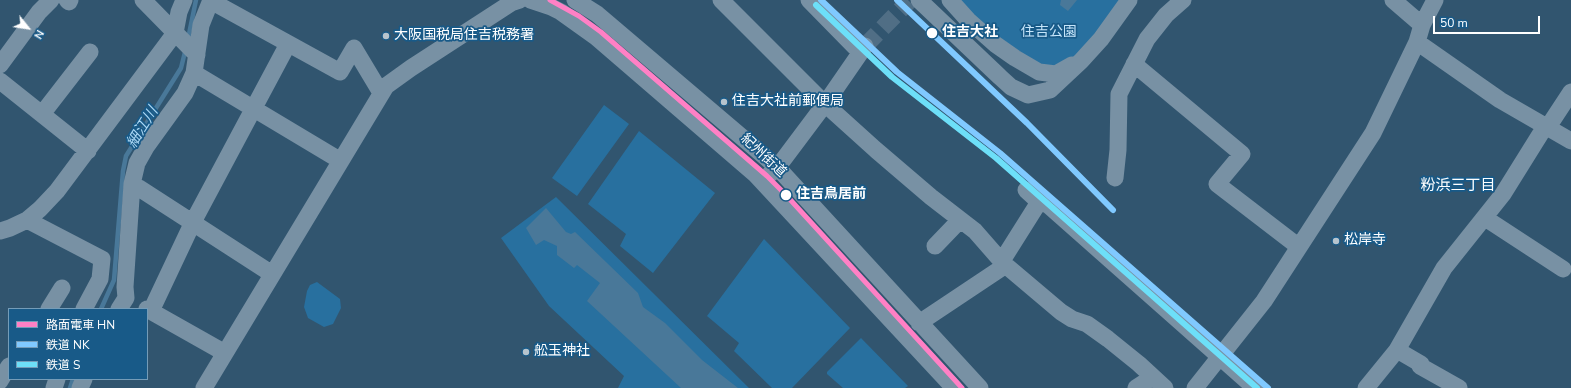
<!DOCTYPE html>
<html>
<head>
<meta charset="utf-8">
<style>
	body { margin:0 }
	#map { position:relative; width:1571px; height:388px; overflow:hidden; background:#31556f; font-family:"Nunito Sans","Noto Sans JP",sans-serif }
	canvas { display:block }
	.legend { position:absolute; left:8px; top:308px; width:140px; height:72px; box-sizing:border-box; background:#185a88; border:1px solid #749cb8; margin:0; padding:5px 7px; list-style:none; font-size:12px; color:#fff }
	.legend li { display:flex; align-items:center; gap:8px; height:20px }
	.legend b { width:20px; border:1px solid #749cb8 }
	.north { position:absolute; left:8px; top:8px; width:40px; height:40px; -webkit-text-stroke:3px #185a88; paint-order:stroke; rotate:120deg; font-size:11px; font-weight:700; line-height:16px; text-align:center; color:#fff }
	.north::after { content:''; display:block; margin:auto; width:14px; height:18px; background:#fff; clip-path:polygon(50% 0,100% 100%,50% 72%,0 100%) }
	.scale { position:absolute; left:1433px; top:16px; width:107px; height:18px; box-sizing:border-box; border:2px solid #fff; border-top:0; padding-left:5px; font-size:12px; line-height:14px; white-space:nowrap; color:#fff; -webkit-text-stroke:3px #185a88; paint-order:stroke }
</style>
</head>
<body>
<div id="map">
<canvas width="1571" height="388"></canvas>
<ul class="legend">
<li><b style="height:5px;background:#ff80c5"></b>路面電車 HN</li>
<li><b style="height:5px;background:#80c9ff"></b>鉄道 NK</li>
<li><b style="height:5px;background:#6ddff8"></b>鉄道 S</li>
</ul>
<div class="north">N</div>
<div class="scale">50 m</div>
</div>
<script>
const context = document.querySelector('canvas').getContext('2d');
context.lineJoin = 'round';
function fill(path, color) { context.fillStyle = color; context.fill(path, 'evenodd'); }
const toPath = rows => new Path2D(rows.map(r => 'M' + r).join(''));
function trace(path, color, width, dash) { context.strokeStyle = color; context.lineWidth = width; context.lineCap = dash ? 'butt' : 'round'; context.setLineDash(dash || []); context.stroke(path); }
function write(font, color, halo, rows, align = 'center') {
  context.font = font + ' "Nunito Sans","Noto Sans JP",sans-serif'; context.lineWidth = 3.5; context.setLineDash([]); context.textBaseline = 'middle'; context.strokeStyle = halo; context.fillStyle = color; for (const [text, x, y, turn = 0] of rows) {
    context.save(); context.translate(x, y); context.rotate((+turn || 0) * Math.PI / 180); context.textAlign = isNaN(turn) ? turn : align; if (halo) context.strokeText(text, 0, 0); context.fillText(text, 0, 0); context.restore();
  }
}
fill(toPath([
	[960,0,1120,0,1096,36,1072,59,1056,67,1039,65,980,24],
	[604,105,629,124,577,196,552,178],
	[639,131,715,193,653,273,620,246,626,234,588,204],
	[556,197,749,388,618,388,624,376,549,306,501,238],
	[764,239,850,328,792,388,772,388,734,351,739,343,707,316],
	[317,282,340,299,341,308,333,324,324,327,308,318,304,307,307,291,310,285],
	[861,338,908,386,905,388,843,388,827,374,827,372]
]), '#28709f');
fill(toPath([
	[1061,0,1077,0,1068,11,1060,5],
	[546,208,566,232,571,234,575,232,638,293,643,307,665,323,702,360,738,388,681,388,587,301,600,283,577,265,574,268,557,255,557,246,544,240,536,245,526,228]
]), '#497899');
trace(toPath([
	[188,39,196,0],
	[101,309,114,280,123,171,126,156,181,68,186,48],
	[70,388,73,379]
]), '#497899', 4.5);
trace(toPath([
	[865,46,909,1]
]), '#506e85', 17, [17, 8]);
trace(toPath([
	[67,0,69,2,70,0],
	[143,0,197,55],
	[530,0,551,7,561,12,596,37,755,174,954,388],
	[575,0,597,14,777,167,980,388],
	[721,0,825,104,876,150,931,197,975,231,1003,263,1061,312,1072,319,1087,324,1108,339,1139,364,1165,388],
	[809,0,860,52],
	[919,0,1000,77,1011,87,1028,95,1050,90,1081,61,1101,39,1129,0],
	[950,0,968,20,995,44,1015,58,1039,72,1056,74,1072,65],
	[1393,0,1422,25],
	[211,1,340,72,354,48,381,93],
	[1417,42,1500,100,1571,141],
	[1134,64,1242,154,1217,184,1299,247],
	[0,65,39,12,51,0],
	[194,73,341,161],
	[0,81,88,151],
	[42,114,90,52],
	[1548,127,1571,92],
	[770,174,783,160,825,104,865,46],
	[1115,178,1118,150,1119,94,1147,39,1166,15,1183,0],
	[139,188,272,274],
	[1026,190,1039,202,1048,205,1255,388],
	[1485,218,1563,269],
	[27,220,102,259,100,279,84,309],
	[0,231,10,228,27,220,40,209,57,191,175,33,179,12,184,0],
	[935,246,960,220],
	[49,309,62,288],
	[119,309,126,298,125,287,132,184,137,163,146,147,185,93,194,73,201,25,211,0],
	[147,309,225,353],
	[151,311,193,222,288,44],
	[919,323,1000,269,1003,263,1005,256,1039,202],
	[1397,350,1421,364,1420,366,1459,388],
	[0,381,9,366],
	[54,388,57,379],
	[80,388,84,379],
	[204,388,386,86,411,68,511,3,520,0],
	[1136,388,1153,377],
	[1195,388,1264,301,1373,133,1417,42,1422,25,1435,0],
	[1366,388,1397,350,1444,268,1503,194,1546,125]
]), '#7891a4', 17);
trace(toPath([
	[821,0,897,72,1000,153,1268,388],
	[897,0,1027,123,1113,210]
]), '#80c9ff', 6);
trace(toPath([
	[816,5,892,77,996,158,1257,388]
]), '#6ddff8', 6);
trace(toPath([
	[550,0,579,16,601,32,767,176,786,195,962,388]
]), '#ff80c5', 5);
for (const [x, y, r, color] of [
	[932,33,6,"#fff"],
	[386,36,4,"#b7c4cd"],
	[724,102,4,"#b7c4cd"],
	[786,195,6,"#fff"],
	[1336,241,4,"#b7c4cd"],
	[526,352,4,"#b7c4cd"]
]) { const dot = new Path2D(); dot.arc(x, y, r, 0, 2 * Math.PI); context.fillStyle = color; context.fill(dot); trace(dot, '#185a88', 1.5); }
write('bold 14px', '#fff', '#185a88', [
	["住吉大社",942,33],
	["住吉鳥居前",796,195]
], 'left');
write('14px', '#c5e5fa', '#185a88', [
	["住吉公園",1049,33]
]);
write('14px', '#fff', '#185a88', [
	["大阪国税局住吉税務署",394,36],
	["住吉大社前郵便局",732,102],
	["松岸寺",1344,241],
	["舩玉神社",534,352]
], 'left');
write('14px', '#fff', '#185a88', [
	["紀州街道",763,156,43]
]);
write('italic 15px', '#abd8f5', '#185a88', [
	["細江川",143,128,-58]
]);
write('15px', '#fff', '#185a88', [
	["粉浜三丁目",1458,186]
]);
</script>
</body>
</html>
